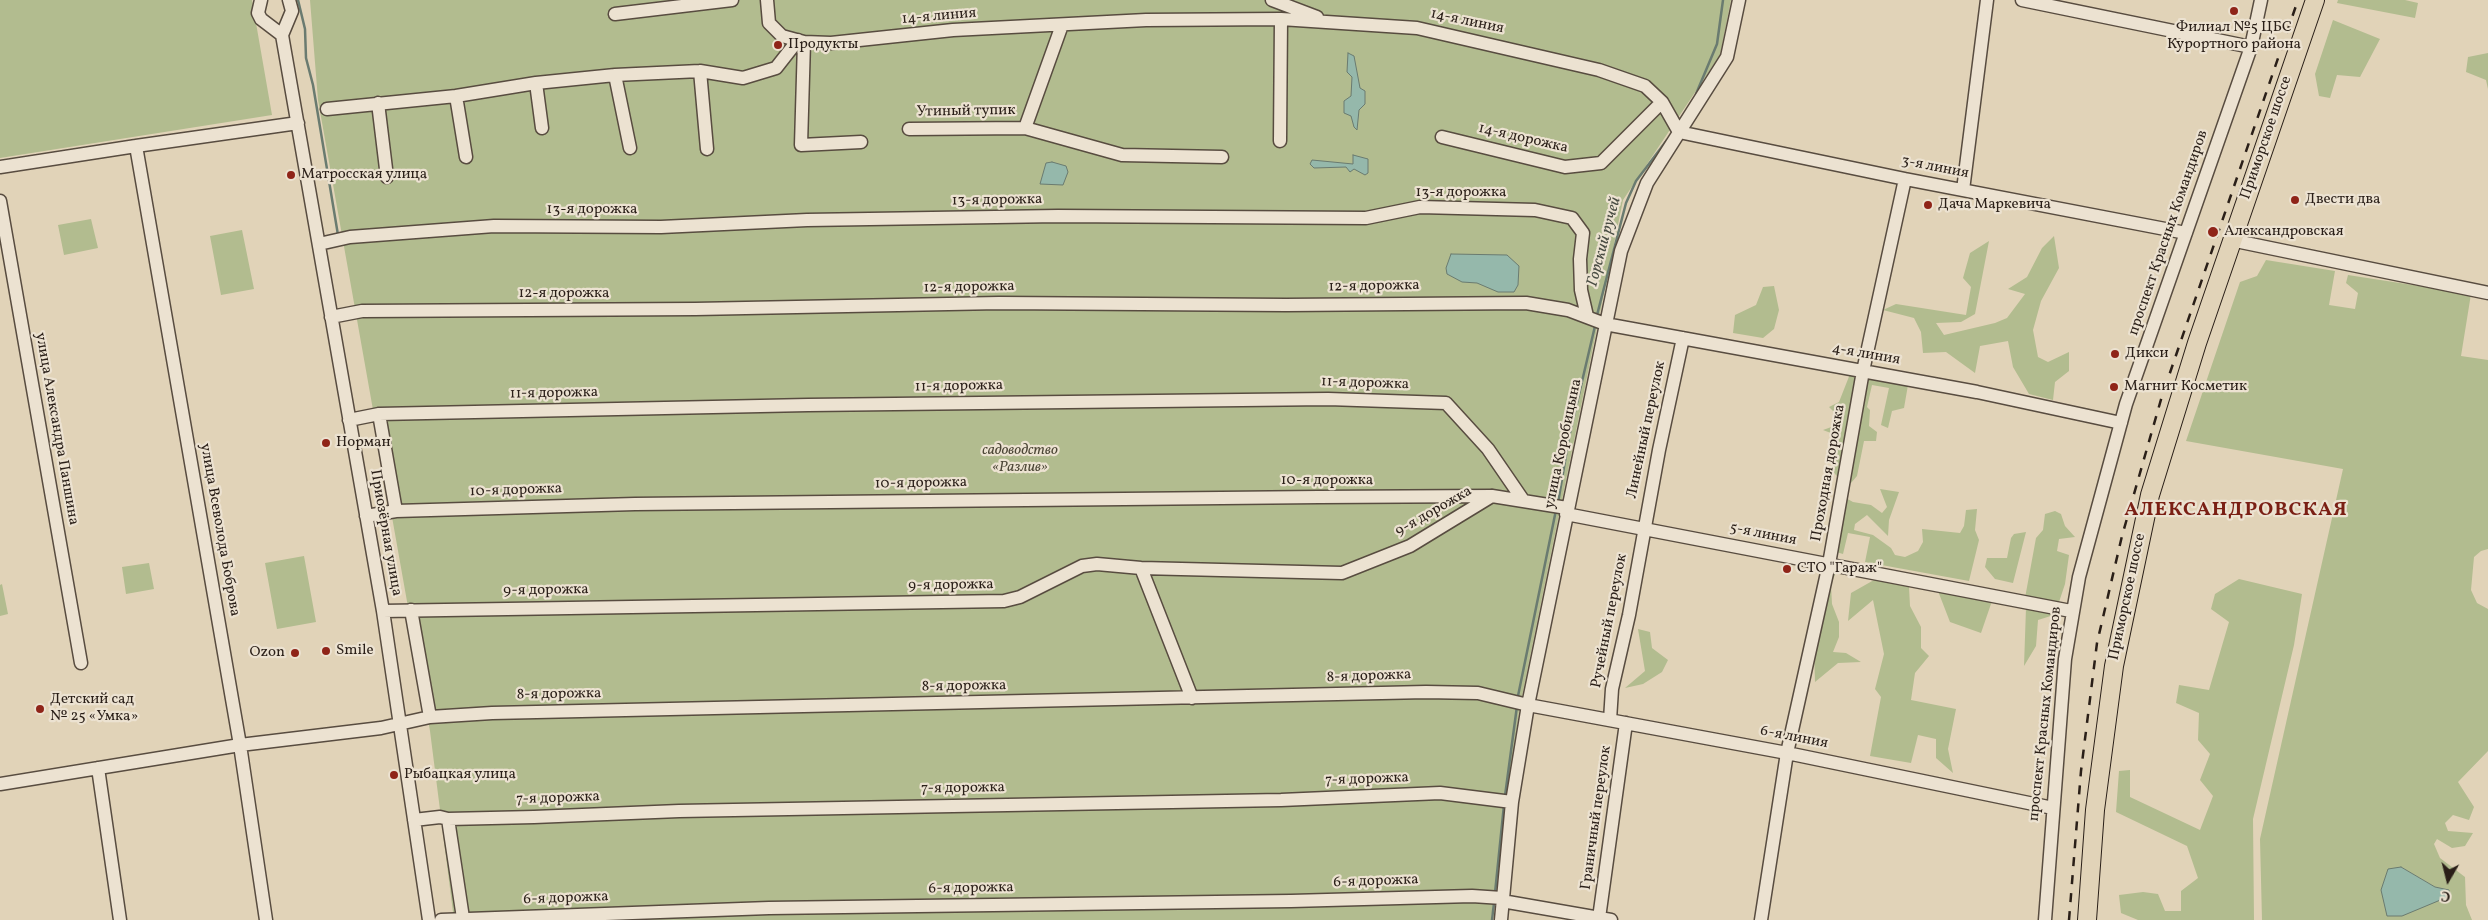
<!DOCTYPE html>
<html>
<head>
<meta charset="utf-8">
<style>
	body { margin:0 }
	#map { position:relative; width:2488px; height:920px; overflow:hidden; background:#e1d3b8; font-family:Vollkorn,serif }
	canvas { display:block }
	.north { position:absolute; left:2423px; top:855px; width:50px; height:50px; -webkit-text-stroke:4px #ece2d1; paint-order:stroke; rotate:188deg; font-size:14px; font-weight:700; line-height:20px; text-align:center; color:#2a1f18 }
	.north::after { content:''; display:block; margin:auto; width:18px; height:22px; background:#2a1f18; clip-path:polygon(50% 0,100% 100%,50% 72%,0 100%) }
</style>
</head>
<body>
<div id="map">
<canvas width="2488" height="920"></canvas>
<div class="north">С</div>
</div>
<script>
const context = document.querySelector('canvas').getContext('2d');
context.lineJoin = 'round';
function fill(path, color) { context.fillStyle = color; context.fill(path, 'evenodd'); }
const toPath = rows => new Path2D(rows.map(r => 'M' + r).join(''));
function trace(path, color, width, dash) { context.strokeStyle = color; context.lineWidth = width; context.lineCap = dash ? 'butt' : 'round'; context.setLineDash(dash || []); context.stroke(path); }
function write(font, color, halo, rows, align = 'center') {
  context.font = font + ' Vollkorn,serif'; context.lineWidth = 4.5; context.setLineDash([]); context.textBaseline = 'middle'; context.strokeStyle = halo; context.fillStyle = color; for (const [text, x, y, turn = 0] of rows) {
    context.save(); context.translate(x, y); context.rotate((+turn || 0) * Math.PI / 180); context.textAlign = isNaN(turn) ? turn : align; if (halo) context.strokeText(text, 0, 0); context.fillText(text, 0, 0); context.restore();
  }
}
fill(toPath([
	[0,0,252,0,272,115,0,158],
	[310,0,1731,0,1720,55,1623,200,1519,711,1491,920,454,920,430,731,318,100],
	[2338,0,2405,0,2418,3,2415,18,2337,3],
	[2333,20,2380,39,2360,77,2337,75,2330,98,2319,96,2315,74],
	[2488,53,2488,89,2486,80,2466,72,2468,57],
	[91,219,98,248,64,255,58,225],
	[242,230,254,289,221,295,210,236],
	[2054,236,2059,268,2041,301,2033,330,2038,357,2048,362,2069,352,2069,371,2055,382,2053,400,2029,394,2013,367,2008,341,1980,346,1975,373,1946,352,1923,353,1921,332,1914,318,1883,310,1896,304,1966,315,1971,287,1963,278,1970,253,1989,241,1975,314,1961,322,1936,323,1944,335,1995,323,2007,318,2025,294,2008,289,2027,277,2042,248],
	[2266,260,2335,271,2329,305,2355,309,2358,293,2346,283,2348,275,2471,294,2461,356,2488,360,2488,549,2481,551,2474,557,2471,590,2477,603,2488,609,2488,751,2458,782,2474,807,2469,820,2453,815,2445,823,2448,831,2473,833,2465,846,2452,848,2437,839,2434,844,2440,858,2465,877,2466,905,2472,920,2262,920,2260,839,2343,469,2186,441,2240,282,2257,276],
	[2401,867,2435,887,2449,890,2382,890],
	[1774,286,1779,310,1774,329,1763,338,1733,333,1735,315,1756,305,1763,287],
	[1850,374,1859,376,1840,480,1831,469,1836,435,1823,430,1837,425,1837,415,1829,407,1839,402],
	[1865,377,1908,385,1904,408,1892,411,1888,428,1881,425,1889,388,1872,385,1867,407,1870,410,1869,426,1877,432,1876,441,1864,441,1857,476,1851,483,1847,482],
	[1880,489,1899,492,1889,520,1888,536,1867,515,1855,524,1854,530,1873,535,1891,548,1895,555,1905,557,1918,551,1923,542,1922,529,1960,533,1964,526,1966,510,1977,509,1975,530,1979,540,1969,581,1865,562,1870,537,1848,533,1843,554,1833,551,1844,497,1853,502,1871,505,1882,513,1887,507],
	[2055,511,2061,514,2065,526,2075,537,2059,539,2057,551,2069,555,2065,584,2059,602,2025,598,2036,538,2043,530,2045,514],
	[2026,532,2013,583,1995,579,1985,567,1987,558,2007,558,2011,538,2014,534],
	[304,556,316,622,277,629,265,563],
	[149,563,154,589,126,594,122,567],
	[1831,572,1836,572,1831,585,1832,604,1839,622,1839,637,1833,652,1846,653,1861,662,1838,663,1815,682,1814,649],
	[2239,579,2302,594,2294,645,2253,819,2254,920,2138,920,2121,913,2119,895,2143,892,2158,894,2165,911,2181,911,2181,891,2198,878,2187,846,2116,812,2119,771,2130,770,2130,797,2200,830,2213,796,2200,780,2210,754,2198,740,2199,713,2176,703,2179,685,2209,690,2229,622,2211,609,2215,594],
	[1874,580,1909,587,1910,606,1921,627,1921,648,1929,656,1915,673,1911,700,1956,709,1948,749,1953,773,1936,758,1936,739,1918,735,1911,763,1870,756,1881,697,1875,689,1884,654,1873,600,1848,621,1851,593],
	[2,584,8,614,0,616,0,585],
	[1938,591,1992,601,1981,633,1950,622],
	[2026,608,2057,614,2038,620,2036,646,2024,666],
	[1638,629,1650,632,1652,648,1668,660,1662,672,1643,684,1625,688,1645,671]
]), '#b2bc8f');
const water = toPath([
	[1348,53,1354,56,1360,88,1365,91,1365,104,1359,110,1357,130,1354,127,1351,116,1344,113,1344,101,1351,96,1352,77,1347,72,1348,53],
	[1353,155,1368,159,1368,173,1365,175,1354,169,1350,172,1346,167,1314,168,1310,164,1312,160,1353,164,1353,155],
	[1052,162,1066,166,1068,172,1063,185,1040,184,1046,163,1052,162],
	[1451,254,1507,255,1519,266,1518,285,1514,292,1498,292,1477,283,1462,282,1447,274,1446,268,1451,254],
	[2401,867,2435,887,2449,890,2450,896,2402,916,2387,916,2381,890,2388,869,2401,867]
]);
fill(water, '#95b8ab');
trace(water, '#6a7b70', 1);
trace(toPath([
	[298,0,305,29,306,58,313,85,338,235],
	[1696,94,1717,44,1723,0],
	[1597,315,1626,203,1636,181,1667,140],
	[1558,503,1569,437,1595,326],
	[1518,696,1556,510],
	[1505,796,1517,706],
	[1495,893,1504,805],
	[1492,920,1494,903]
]), '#6a7b70', 2.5);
const minor = toPath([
	[261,0,258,13,261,19,282,35],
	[289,0,292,11,282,35,383,611,429,920],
	[767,0,769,23,782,36,804,42,831,43,953,30,1146,20,1281,19,1417,28,1599,70,1645,86,1662,102,1679,132,1905,179,2186,233],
	[1272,0,1317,17],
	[2022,0,2251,47],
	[615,14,732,0],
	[804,42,801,145,861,142],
	[700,71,707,149],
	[615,75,630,148],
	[536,83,542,128],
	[456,96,466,157],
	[378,103,387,177],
	[327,109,456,96,536,83,615,75,700,71,743,78,776,68,798,40],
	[1025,128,1062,25],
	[909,129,1025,128,1122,155,1222,157],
	[1442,137,1565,167,1601,163,1662,102],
	[1280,141,1281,19],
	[136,146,240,745,266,920],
	[0,167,136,146,298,123],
	[1963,190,1987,0],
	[0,201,81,663],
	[2231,240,2488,293],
	[319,244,350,237,494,226,661,227,807,220,1058,216,1366,218,1420,207,1535,210,1572,218,1583,233,1580,259,1581,290,1587,316],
	[331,317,362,311,695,309,999,303,1286,305,1526,303,1568,310,1605,324,1977,392,2121,423],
	[379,414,396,511],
	[349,420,379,414,808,405,1328,399,1446,403,1488,449,1523,500],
	[1566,514,2071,611],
	[366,516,396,511,635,504,1319,497,1492,496,1567,508],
	[1141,568,1192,698],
	[411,610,430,717],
	[383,611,1004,601,1020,597,1082,566,1097,564,1141,568,1342,573,1410,546,1492,496],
	[1610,720,1612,689,1629,615,1659,450,1683,338],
	[98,768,120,920],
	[0,784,240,745,381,728,430,717,492,713,1426,692,1478,693,1528,705,1787,753,2053,808],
	[448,819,463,918],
	[414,820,440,817,448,819,534,817,679,811,1281,800,1440,793,1512,802],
	[1502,901,1611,920],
	[1599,918,1626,723],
	[441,920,769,908,1291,901,1472,896,1502,898],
	[1501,920,1512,802,1528,705,1621,251,1647,183,1727,57,1739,0],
	[1761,920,1787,753,1829,564,1863,371,1905,179],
	[2045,920,2065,659,2079,577,2126,404,2251,47,2261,0]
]);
const highway = toPath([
	[2087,920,2095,810,2114,666,2150,495,2197,343,2315,0]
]);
trace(minor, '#584c40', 15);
trace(highway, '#2a1f18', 20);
trace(minor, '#ece2d1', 12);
trace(highway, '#e1d3b8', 18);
trace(toPath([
	[2069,920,2081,771,2097,643,2122,536,2162,396,2298,0]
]), '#2a1f18', 2.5, [9, 9]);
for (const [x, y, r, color] of [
	[2234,11,5,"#8f2418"],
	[778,45,5,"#8f2418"],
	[291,175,5,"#8f2418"],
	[2295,200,5,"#8f2418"],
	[1928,205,5,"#8f2418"],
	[2213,232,6,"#8f2418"],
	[2115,354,5,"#8f2418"],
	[2114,387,5,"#8f2418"],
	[326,443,5,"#8f2418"],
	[1787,569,5,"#8f2418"],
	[326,651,5,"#8f2418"],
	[295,653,5,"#8f2418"],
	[40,709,5,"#8f2418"],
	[394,775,5,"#8f2418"]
]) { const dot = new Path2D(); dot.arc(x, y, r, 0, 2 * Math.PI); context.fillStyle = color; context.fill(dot); trace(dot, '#ece2d1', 2); }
write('15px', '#2a1f18', '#ece2d1', [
	["14-я линия",939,17,-5],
	["14-я линия",1467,22,12],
	["Утиный тупик",966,112,-1],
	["Приморское шоссе",2267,138,-71],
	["14-я дорожка",1523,139,13],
	["3-я линия",1935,168,11],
	["13-я дорожка",1461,193],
	["13-я дорожка",997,201,-1],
	["13-я дорожка",592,210],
	["проспект Красных Командиров",2169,233,-71],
	["12-я дорожка",1374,287,-1],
	["12-я дорожка",969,288,-1],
	["12-я дорожка",564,294],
	["4-я линия",1866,355,10],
	["11-я дорожка",1365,384,2],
	["11-я дорожка",959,387,-1],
	["11-я дорожка",554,394,-1],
	["улица Александра Паншина",56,429,80],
	["Линейный переулок",1647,430,-78],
	["улица Коробицына",1564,444,-78],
	["Проходная дорожка",1829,473,-80],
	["10-я дорожка",1327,481],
	["10-я дорожка",921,484,-1],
	["10-я дорожка",516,491,-2],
	["9-я дорожка",1434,512,-30],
	["улица Всеволода Боброва",219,530,80],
	["Приозёрная улица",385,533,80],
	["5-я линия",1763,535,11],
	["9-я дорожка",951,586,-1],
	["9-я дорожка",546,591,-1],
	["Приморское шоссе",2128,597,-78],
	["Ручейный переулок",1610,621,-79],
	["8-я дорожка",1369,677,-2],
	["8-я дорожка",964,687,-1],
	["8-я дорожка",559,695,-1],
	["проспект Красных Командиров",2046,714,-84],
	["6-я линия",1794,738,11],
	["7-я дорожка",1367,780,-2],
	["7-я дорожка",963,789,-1],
	["7-я дорожка",558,799,-2],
	["Граничный переулок",1597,818,-82],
	["6-я дорожка",1376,882,-2],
	["6-я дорожка",971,889,-1],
	["6-я дорожка",566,899,-2]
]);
write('15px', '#2a1f18', '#ece2d1', [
	["Филиал №5 ЦБС",2234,28,"center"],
	["Курортного района",2234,45,"center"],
	["Продукты",788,45],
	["Матросская улица",301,175],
	["Двести два",2305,200],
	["Дача Маркевича",1938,205],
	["Александровская",2224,232],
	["Дикси",2125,354],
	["Магнит Косметик",2124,387],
	["Норман",336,443],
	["СТО \"Гараж\"",1797,569],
	["Smile",336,651],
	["Ozon",285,653,"right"],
	["Детский сад",50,700],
	["№ 25 «Умка»",50,717],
	["Рыбацкая улица",404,775]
], 'left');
write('italic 15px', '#4c4636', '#ece2d1', [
	["садоводство",1020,451],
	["«Разлив»",1020,468]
]);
write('italic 16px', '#4a4d44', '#ece2d1', [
	["Горский ручей",1605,242,-75]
]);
context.letterSpacing = '1px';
write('bold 20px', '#7a1f14', '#ece2d1', [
	["АЛЕКСАНДРОВСКАЯ",2236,511]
]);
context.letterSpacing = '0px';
</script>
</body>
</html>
